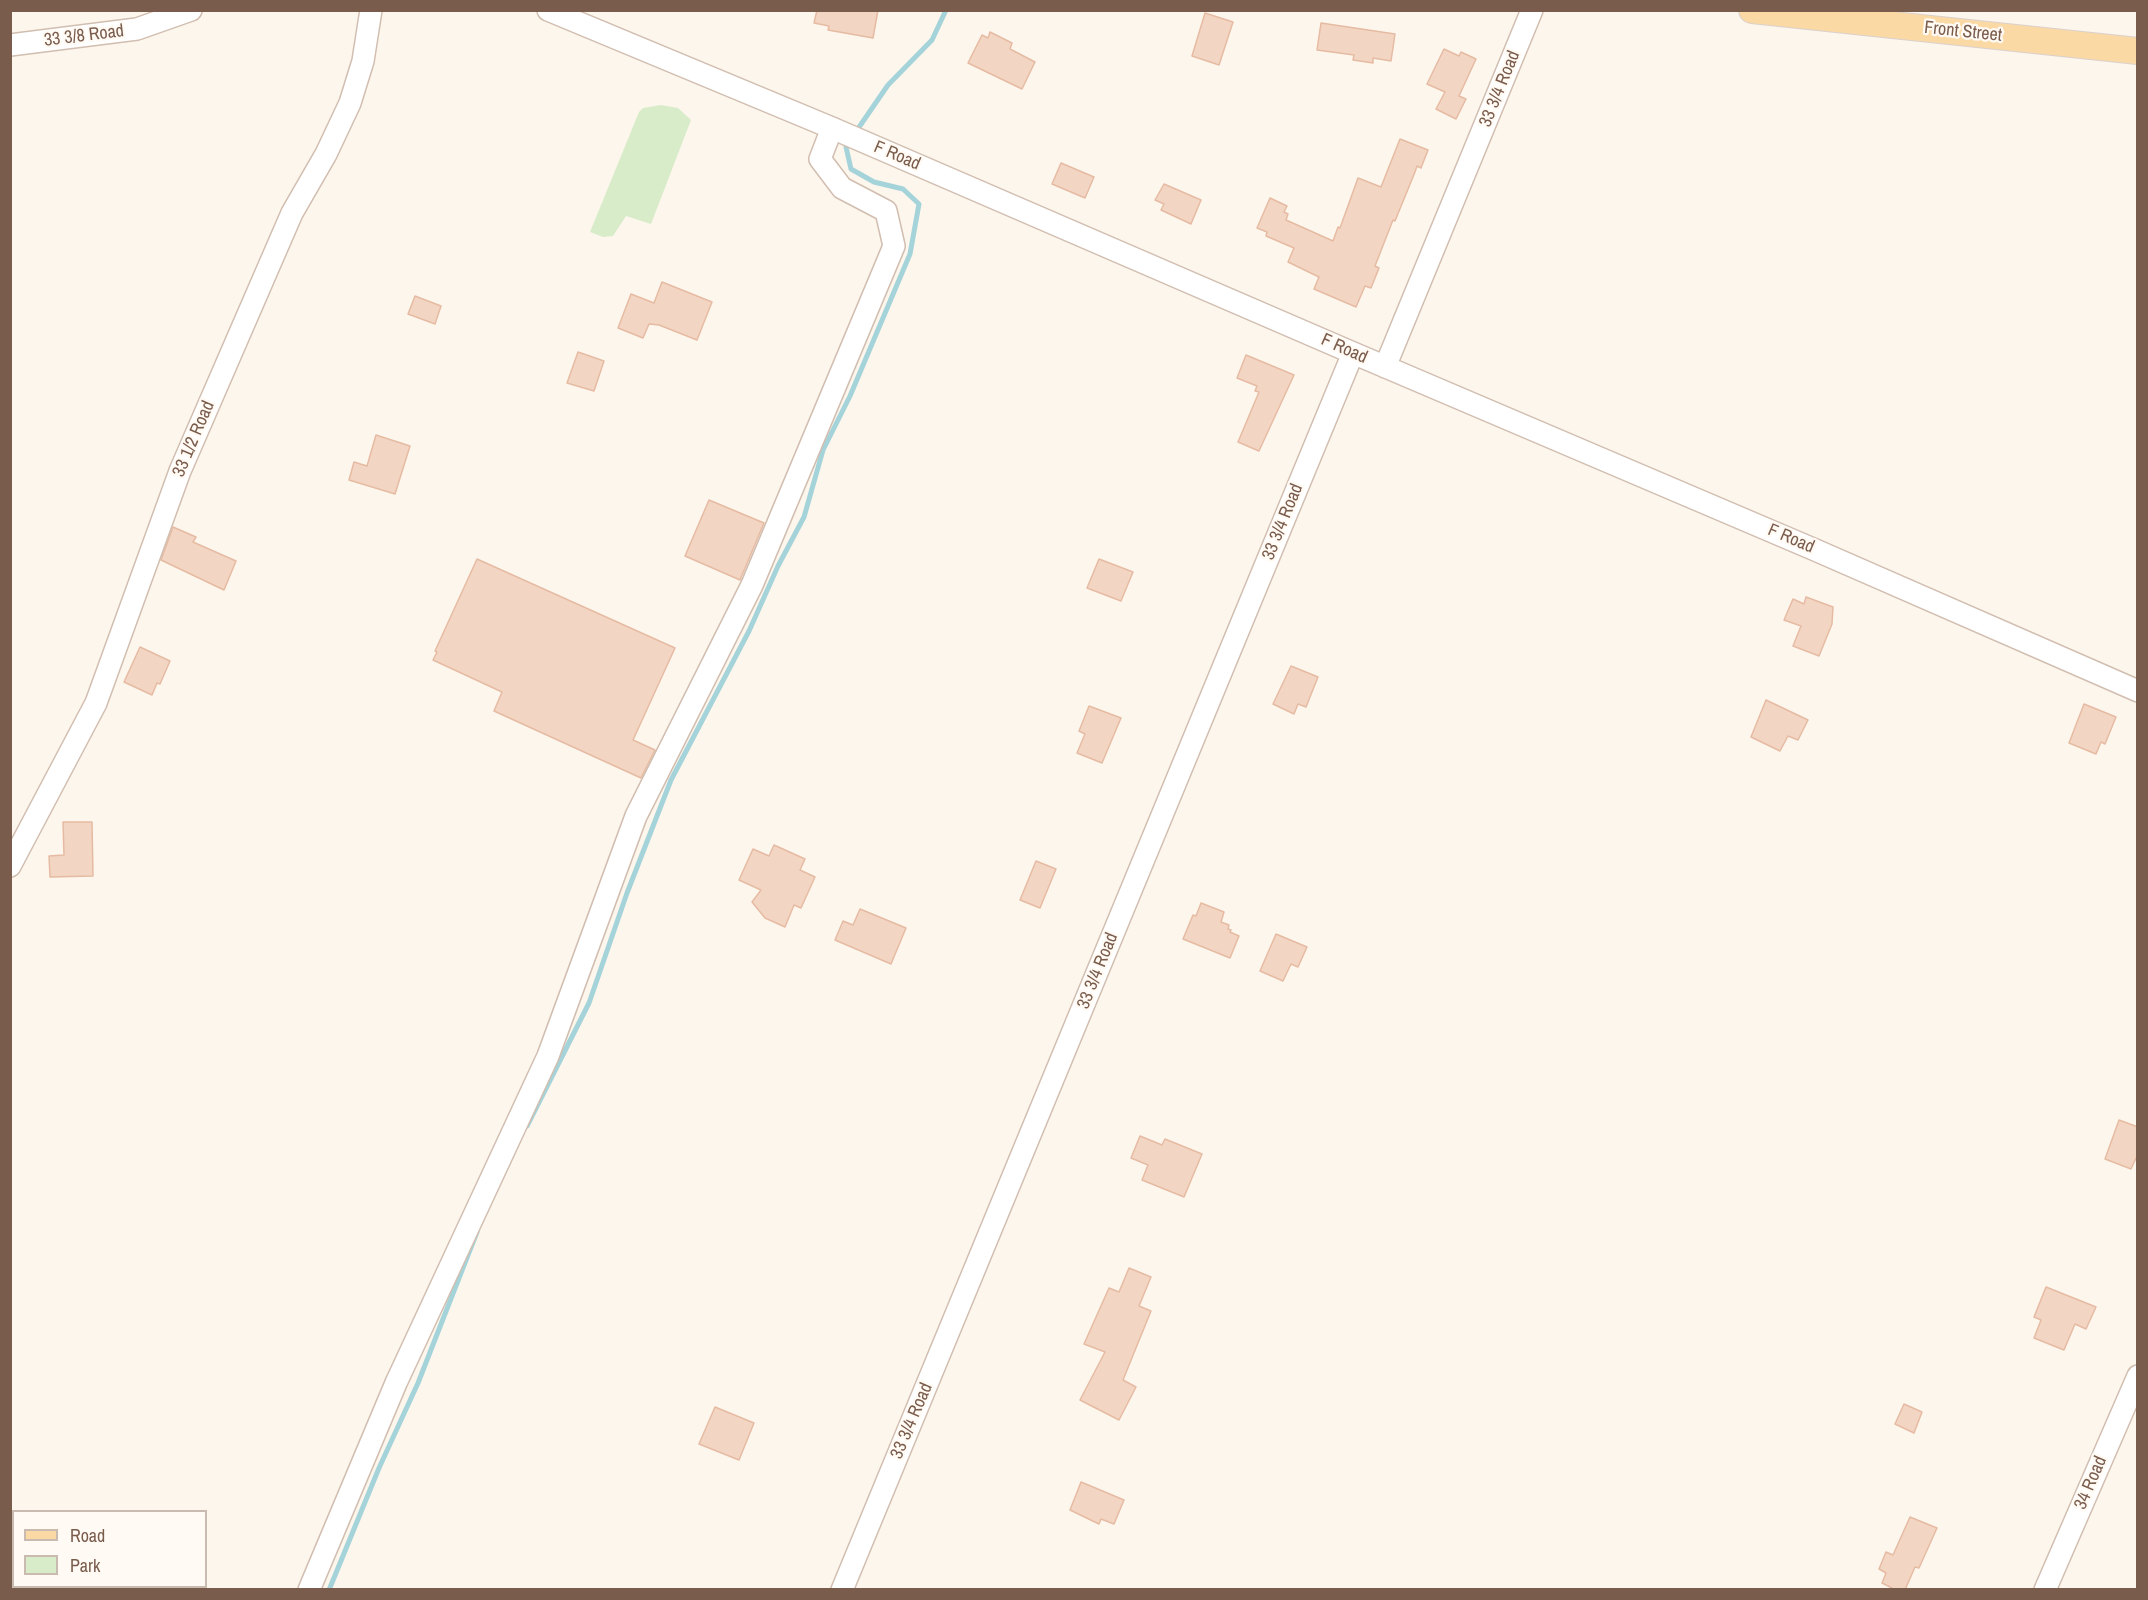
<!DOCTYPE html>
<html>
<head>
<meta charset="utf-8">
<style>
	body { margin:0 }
	#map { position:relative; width:2148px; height:1600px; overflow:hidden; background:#fdf6ec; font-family:"Archivo Narrow",sans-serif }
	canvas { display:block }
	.frame { position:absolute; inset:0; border:12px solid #7a5c4d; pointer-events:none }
	.legend { position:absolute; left:12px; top:1510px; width:195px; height:78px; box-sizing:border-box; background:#fffaf3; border:2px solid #cabbb1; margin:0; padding:8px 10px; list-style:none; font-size:18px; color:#7a5c4d }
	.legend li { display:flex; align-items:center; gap:12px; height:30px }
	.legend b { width:30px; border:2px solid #cabbb1 }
</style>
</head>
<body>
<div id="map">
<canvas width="2148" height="1600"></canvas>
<div class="frame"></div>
<ul class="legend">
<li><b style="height:8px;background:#fbd9a5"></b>Road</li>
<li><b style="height:16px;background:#d8ecc9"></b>Park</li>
</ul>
</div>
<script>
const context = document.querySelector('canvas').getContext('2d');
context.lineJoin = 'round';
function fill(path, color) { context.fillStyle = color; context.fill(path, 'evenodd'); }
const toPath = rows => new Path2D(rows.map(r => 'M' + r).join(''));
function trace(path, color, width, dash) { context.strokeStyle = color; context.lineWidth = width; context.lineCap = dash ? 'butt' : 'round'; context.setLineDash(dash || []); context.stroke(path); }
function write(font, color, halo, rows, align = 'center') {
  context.font = font + ' "Archivo Narrow",sans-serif'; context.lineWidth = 4.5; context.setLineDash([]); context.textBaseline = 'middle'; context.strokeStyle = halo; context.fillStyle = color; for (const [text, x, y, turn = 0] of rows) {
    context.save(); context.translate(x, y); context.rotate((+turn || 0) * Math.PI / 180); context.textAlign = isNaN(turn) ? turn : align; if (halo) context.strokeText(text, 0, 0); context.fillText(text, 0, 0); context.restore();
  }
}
fill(toPath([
	[661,105,678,108,691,120,651,224,626,216,613,236,603,237,590,232,639,112,643,108]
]), '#d8ecc9');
trace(toPath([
	[855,133,888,85,932,40,946,10],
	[527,1126,589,1003,627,893,671,780,749,631,778,566,804,517,823,450,850,396,910,254,919,204,903,189,874,182,851,169,846,147,850,141],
	[329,1590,379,1468,418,1383,477,1232]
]), '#a5d3da', 5);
const building = toPath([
	[817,10,878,10,873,38,828,30,829,26,814,23,817,10],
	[1205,13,1233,22,1219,65,1192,56,1205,13],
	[1321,23,1395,34,1391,61,1373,58,1373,63,1353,60,1354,55,1317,50,1321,23],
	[990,32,1012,43,1010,49,1035,62,1022,89,968,63,982,35,988,38,990,32],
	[1444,49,1459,56,1461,52,1476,59,1459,96,1466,99,1456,119,1436,109,1445,92,1427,84,1444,49],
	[1400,139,1428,150,1421,168,1417,166,1415,172,1395,221,1393,220,1375,266,1379,268,1371,288,1365,286,1356,307,1314,289,1319,277,1288,262,1294,248,1266,236,1267,232,1257,228,1270,198,1287,206,1284,212,1288,214,1286,220,1333,241,1338,227,1340,228,1358,178,1381,187,1400,139],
	[1061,163,1094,177,1085,198,1052,184,1061,163],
	[1164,184,1201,200,1191,224,1161,210,1164,204,1155,200,1164,184],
	[662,282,712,302,697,340,659,325,649,324,643,338,618,328,631,294,654,303,662,282],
	[415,296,441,306,435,324,408,314,415,296],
	[578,352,604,361,594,391,567,383,578,352],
	[1246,355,1294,375,1259,451,1238,442,1259,392,1255,391,1257,386,1237,378,1246,355],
	[376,435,410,446,395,494,349,480,354,462,367,466,376,435],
	[709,500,764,523,740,580,685,556,709,500],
	[173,527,196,537,193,542,236,561,224,590,161,560,173,527],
	[477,559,675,648,633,740,655,750,641,778,494,711,502,692,433,660,437,652,435,651,477,559],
	[1099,559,1133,572,1121,601,1087,588,1099,559],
	[1806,597,1833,607,1832,624,1819,656,1793,646,1801,626,1784,620,1793,599,1804,604,1806,597],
	[140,647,170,661,160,684,157,683,152,695,124,682,140,647],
	[1291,666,1318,677,1306,707,1298,704,1294,714,1273,704,1291,666],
	[1766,700,1808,720,1798,740,1788,736,1780,751,1751,737,1766,700],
	[2084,704,2116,717,2105,744,2101,742,2096,754,2069,743,2084,704],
	[1089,706,1121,718,1102,763,1077,753,1085,734,1079,731,1089,706],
	[63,822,92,822,93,876,50,877,49,856,64,855,63,822],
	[774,845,805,859,800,870,815,877,801,908,794,905,785,927,765,918,752,902,761,890,739,880,753,849,769,856,774,845],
	[1036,861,1056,869,1040,908,1020,900,1036,861],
	[1201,903,1224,912,1221,922,1229,925,1228,929,1231,930,1230,932,1239,936,1230,958,1183,939,1193,915,1196,916,1201,903],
	[860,909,906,928,891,964,835,940,843,921,853,925,860,909],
	[1276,934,1307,947,1298,967,1291,964,1283,981,1260,971,1276,934],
	[2119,1120,2138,1127,2138,1154,2131,1169,2105,1159,2119,1120],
	[1140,1136,1162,1145,1165,1139,1202,1154,1184,1197,1142,1180,1148,1165,1131,1158,1140,1136],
	[1129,1268,1151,1277,1139,1306,1151,1311,1123,1380,1136,1387,1119,1420,1080,1400,1105,1352,1084,1344,1109,1288,1119,1292,1129,1268],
	[2046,1287,2096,1307,2086,1329,2075,1324,2064,1350,2034,1338,2041,1320,2034,1317,2046,1287],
	[1904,1404,1922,1412,1914,1433,1895,1424,1904,1404],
	[715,1407,754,1423,739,1460,699,1444,715,1407],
	[1081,1482,1124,1500,1114,1524,1101,1519,1099,1524,1070,1510,1081,1482],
	[1910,1517,1937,1528,1919,1568,1915,1567,1905,1590,1896,1590,1882,1583,1886,1573,1879,1569,1886,1552,1893,1555,1910,1517]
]);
fill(building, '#f3d5c3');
trace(building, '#e6bba3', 1.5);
const minor = toPath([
	[548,10,832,128,1353,353,1813,549,2138,691],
	[10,45,137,29,191,10],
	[1385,367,1532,10],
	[10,866,96,703,180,471,292,213,326,154,350,103,363,61,371,10],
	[309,1590,396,1383,548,1056,636,816,752,585,894,246,886,211,842,188,820,159,832,128],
	[842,1590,1353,353],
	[2045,1590,2138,1376]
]);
const major = toPath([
	[1752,10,2138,51]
]);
trace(minor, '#d1beb0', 24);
trace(major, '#dad1cd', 28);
trace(minor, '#fff', 21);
trace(major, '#fbd9a5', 26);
write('18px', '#7a5c4d', '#fffaf3', [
	["Front Street",1963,32,6],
	["33 3/8 Road",84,36,-7],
	["33 3/4 Road",1500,89,-68],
	["F Road",897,156,23],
	["F Road",1344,349,24],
	["33 1/2 Road",194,439,-67],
	["33 3/4 Road",1283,522,-68],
	["F Road",1791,539,23],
	["33 3/4 Road",1098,971,-68],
	["33 3/4 Road",912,1421,-67],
	["34 Road",2091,1483,-67]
]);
</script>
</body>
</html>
